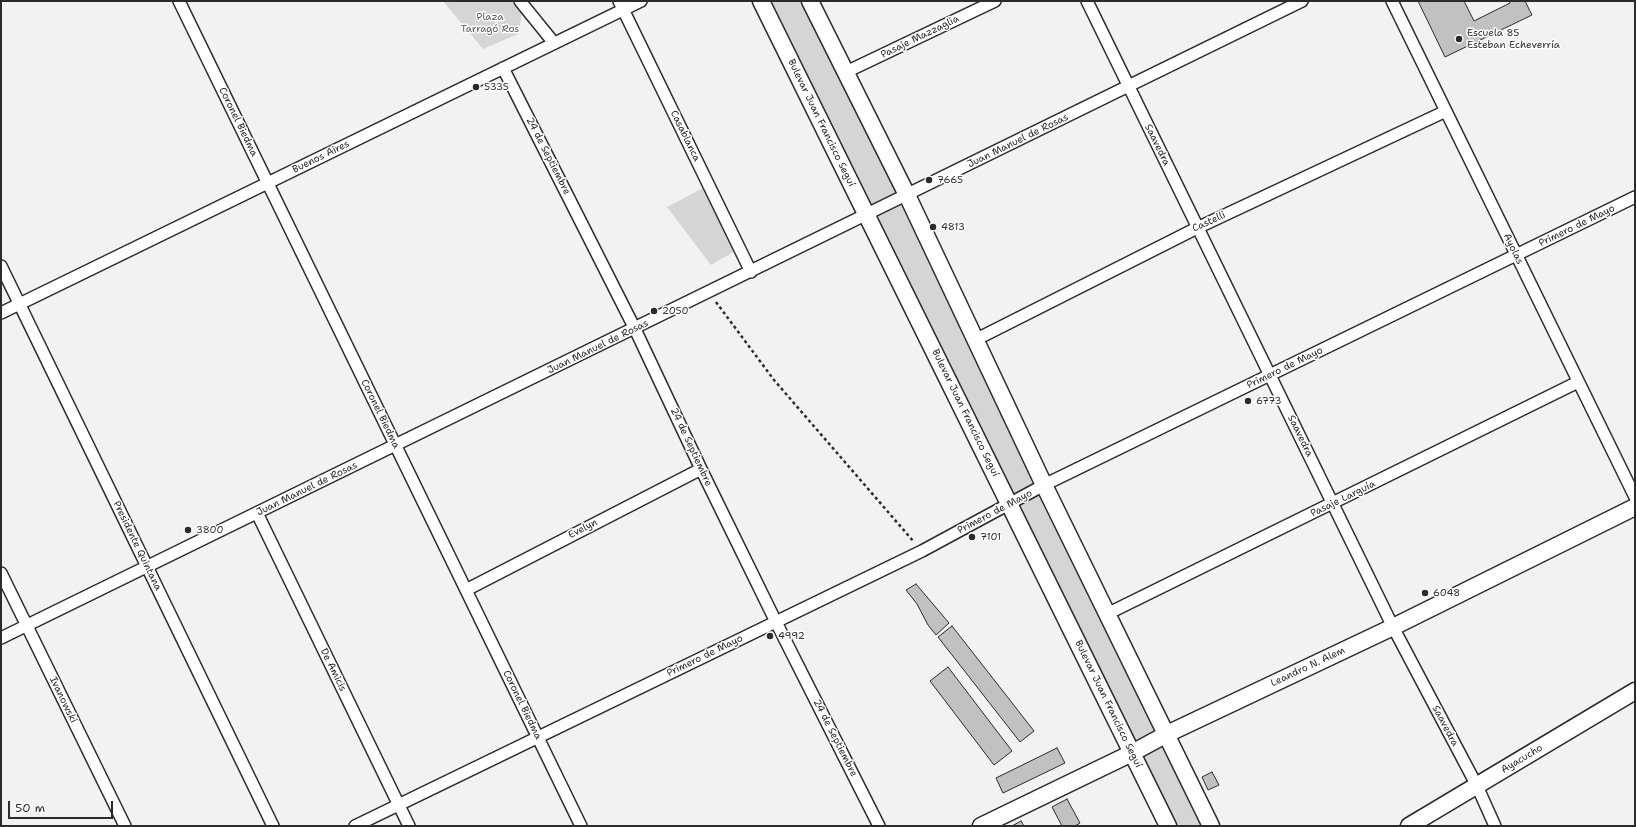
<!DOCTYPE html>
<html>
<head>
<meta charset="utf-8">
<style>
	body { margin:0 }
	#map { position:relative; width:1636px; height:827px; overflow:hidden; background:#f2f2f2; font-family:"Shantell Sans",sans-serif }
	canvas { display:block }
	.frame { position:absolute; inset:0; border:2px solid #2b2b2b; pointer-events:none }
	.scale { position:absolute; left:8px; top:801px; width:105px; height:18px; box-sizing:border-box; border:2px solid #2b2b2b; border-top:0; padding-left:5px; font-size:12px; line-height:14px; white-space:nowrap; color:#2b2b2b; -webkit-text-stroke:3px #fff; paint-order:stroke }
</style>
</head>
<body>
<div id="map">
<canvas width="1636" height="827"></canvas>
<div class="frame"></div>
<div class="scale">50 m</div>
</div>
<script>
const context = document.querySelector('canvas').getContext('2d');
context.lineJoin = 'round';
function fill(path, color) { context.fillStyle = color; context.fill(path, 'evenodd'); }
const toPath = rows => new Path2D(rows.map(r => 'M' + r).join(''));
function trace(path, color, width, dash) { context.strokeStyle = color; context.lineWidth = width; context.lineCap = dash ? 'butt' : 'round'; context.setLineDash(dash || []); context.stroke(path); }
function write(font, color, halo, rows, align = 'center') {
  context.font = font + ' "Shantell Sans",sans-serif'; context.lineWidth = 3; context.setLineDash([]); context.textBaseline = 'middle'; context.strokeStyle = halo; context.fillStyle = color; for (const [text, x, y, turn = 0] of rows) {
    context.save(); context.translate(x, y); context.rotate((+turn || 0) * Math.PI / 180); context.textAlign = isNaN(turn) ? turn : align; if (halo) context.strokeText(text, 0, 0); context.fillText(text, 0, 0); context.restore();
  }
}
fill(toPath([
	[443,1,511,1,522,14,518,34,483,49],
	[761,1,810,1,1211,826,1168,826],
	[703,188,735,251,711,265,667,207]
]), '#d5d5d5');
const building = toPath([
	[1418,1,1464,1,1474,21,1510,3,1509,1,1525,1,1532,15,1445,57,1418,1],
	[916,584,949,623,936,635,928,625,917,604,906,590,916,584],
	[952,626,1034,731,1020,742,938,637,952,626],
	[948,667,1012,751,994,765,930,681,948,667],
	[1057,748,1065,763,1003,793,996,778,1057,748],
	[1212,772,1219,785,1208,790,1202,777,1212,772],
	[1067,799,1080,823,1075,826,1062,826,1052,807,1067,799],
	[1021,821,1024,826,1012,826,1021,821]
]);
fill(building, '#c1c1c1');
trace(building, '#2b2b2b', 1);
const street = toPath([
	[179,1,581,826],
	[520,1,554,43],
	[619,1,751,272],
	[1087,1,1393,627,1477,786,1495,826],
	[1392,1,1635,497],
	[503,68,635,329,701,469,776,622,879,826],
	[844,73,995,1],
	[1,266,273,826],
	[1,313,641,1],
	[975,340,1197,228,1446,111],
	[257,513,409,826],
	[1,573,125,826],
	[466,590,701,469],
	[1107,614,1578,382],
	[1,638,1302,1],
	[355,826,922,551,1044,485,1635,197]
]);
const secondary = toPath([
	[761,1,1168,826],
	[810,1,907,195,1044,485,1211,826],
	[981,826,1132,753,1167,734,1393,627,1635,507],
	[1409,826,1635,691]
]);
trace(street, '#2b2b2b', 14);
trace(secondary, '#2b2b2b', 19);
trace(toPath([
	[716,302,774,380,914,542]
]), '#2b2b2b', 2.5, [3, 3]);
trace(street, '#fff', 11);
trace(secondary, '#fff', 16);
for (const [x, y, r, color] of [
	[1459,39,4,"#2b2b2b"],
	[476,87,4,"#2b2b2b"],
	[929,180,4,"#2b2b2b"],
	[933,227,4,"#2b2b2b"],
	[654,311,4,"#2b2b2b"],
	[1248,401,4,"#2b2b2b"],
	[188,530,4,"#2b2b2b"],
	[972,537,4,"#2b2b2b"],
	[1425,593,4,"#2b2b2b"],
	[770,636,4,"#2b2b2b"]
]) { const dot = new Path2D(); dot.arc(x, y, r, 0, 2 * Math.PI); context.fillStyle = color; context.fill(dot); trace(dot, '#fff', 1.5); }
write('10px', '#565656', '#fff', [
	["Plaza",490,17],
	["Tarragó Ros",490,29]
]);
write('10px', '#2b2b2b', '#fff', [
	["Escuela 85",1467,33],
	["Esteban Echeverría",1467,45],
	["5335",484,87],
	["7665",937,180],
	["4813",941,227],
	["2050",662,311],
	["6773",1256,401],
	["3800",196,530],
	["7101",980,537],
	["6048",1433,593],
	["4992",778,636]
], 'left');
write('10px', '#2b2b2b', '#fff', [
	["Pasaje Mazzaglia",920,37,-26],
	["Coronel Biedma",238,122,64],
	["Bulevar Juan Francisco Seguí",821,123,64],
	["Casablanca",685,136,64],
	["Juan Manuel de Rosas",1018,141,-26],
	["Saavedra",1157,145,64],
	["24 de Septiembre",548,156,63],
	["Buenos Aires",321,157,-26],
	["Castelli",1209,222,-25],
	["Primero de Mayo",1577,226,-26],
	["Ayolas",1513,249,64],
	["Juan Manuel de Rosas",598,347,-26],
	["Primero de Mayo",1285,368,-26],
	["Bulevar Juan Francisco Seguí",965,413,64],
	["Coronel Biedma",380,414,64],
	["Saavedra",1300,436,64],
	["24 de Septiembre",691,447,65],
	["Juan Manuel de Rosas",307,489,-26],
	["Pasaje Larguía",1343,499,-26],
	["Primero de Mayo",995,512,-28],
	["Evelyn",583,529,-27],
	["Presidente Quintana",137,546,64],
	["Primero de Mayo",705,656,-26],
	["Leandro N. Alem",1308,667,-25],
	["De Amicis",333,670,64],
	["Ivanowski",63,700,64],
	["Bulevar Juan Francisco Seguí",1108,704,64],
	["Coronel Biedma",522,705,64],
	["Saavedra",1445,726,62],
	["24 de Septiembre",835,738,63],
	["Ayacucho",1522,759,-31]
]);
</script>
</body>
</html>
